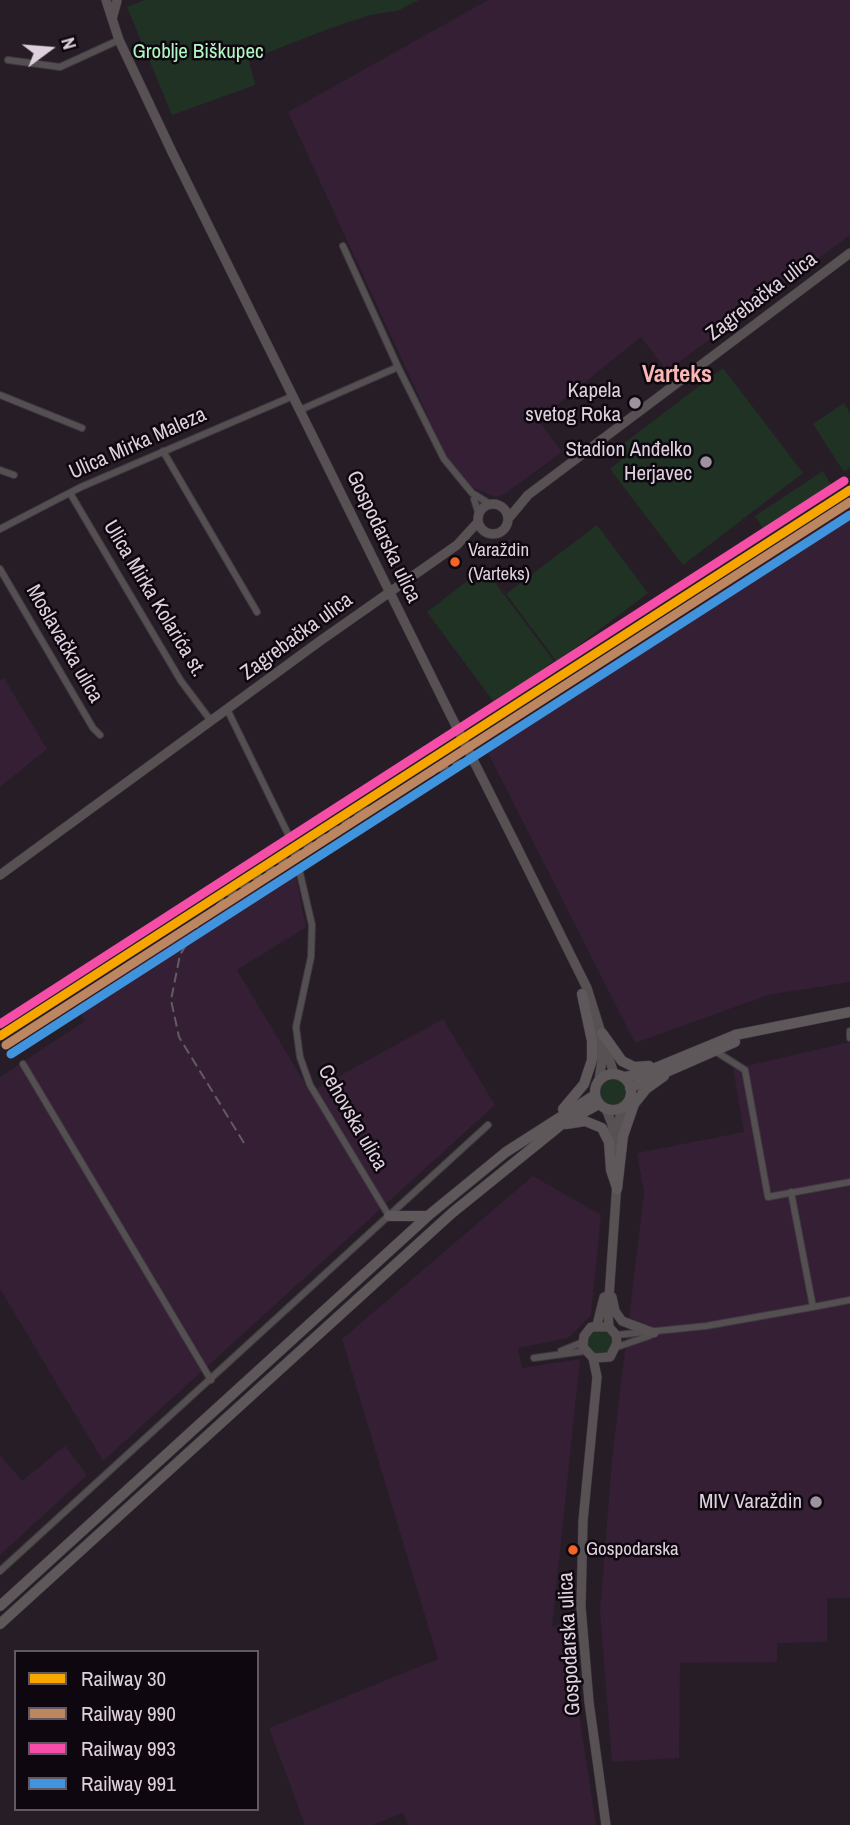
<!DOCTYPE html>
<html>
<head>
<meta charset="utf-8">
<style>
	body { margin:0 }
	#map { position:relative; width:850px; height:1825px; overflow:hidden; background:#271d27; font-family:"Archivo Narrow",sans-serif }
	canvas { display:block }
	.legend { position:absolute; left:14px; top:1650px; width:245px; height:161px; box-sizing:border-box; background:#0f070f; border:2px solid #615861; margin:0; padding:9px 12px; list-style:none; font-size:21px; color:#ddd1dd }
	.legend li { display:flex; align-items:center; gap:14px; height:35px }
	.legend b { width:35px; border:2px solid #615861 }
	.north { position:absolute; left:14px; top:14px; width:70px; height:70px; -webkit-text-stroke:5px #0f070f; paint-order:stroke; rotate:74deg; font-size:19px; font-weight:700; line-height:28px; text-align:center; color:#ddd1dd }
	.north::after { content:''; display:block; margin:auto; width:24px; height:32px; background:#ddd1dd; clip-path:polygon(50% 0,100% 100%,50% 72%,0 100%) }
</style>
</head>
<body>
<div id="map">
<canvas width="850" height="1825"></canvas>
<ul class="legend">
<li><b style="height:9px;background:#f7a600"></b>Railway 30</li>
<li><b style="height:9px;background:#bb8660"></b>Railway 990</li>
<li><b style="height:9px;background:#f54da8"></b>Railway 993</li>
<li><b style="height:9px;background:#4094de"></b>Railway 991</li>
</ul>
<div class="north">N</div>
</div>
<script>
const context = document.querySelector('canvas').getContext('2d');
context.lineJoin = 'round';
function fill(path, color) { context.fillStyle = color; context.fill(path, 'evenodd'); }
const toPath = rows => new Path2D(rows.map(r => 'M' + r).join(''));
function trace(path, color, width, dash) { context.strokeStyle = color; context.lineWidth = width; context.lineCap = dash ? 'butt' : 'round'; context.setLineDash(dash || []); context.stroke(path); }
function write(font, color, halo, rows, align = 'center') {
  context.font = font + ' "Archivo Narrow",sans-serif'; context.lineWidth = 5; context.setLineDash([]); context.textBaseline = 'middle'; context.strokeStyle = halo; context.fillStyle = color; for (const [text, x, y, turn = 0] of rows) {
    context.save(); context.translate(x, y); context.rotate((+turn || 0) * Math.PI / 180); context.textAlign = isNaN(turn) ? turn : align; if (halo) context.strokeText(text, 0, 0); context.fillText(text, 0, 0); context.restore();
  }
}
fill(toPath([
	[488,0,850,0,850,235,667,371,641,337,538,420,562,452,506,493,496,497,471,487,450,464,288,112],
	[850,508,850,982,768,995,635,1043,484,745],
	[4,678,47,749,0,787,0,680],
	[294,867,306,927,237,970,310,1092,443,1019,495,1105,103,1461,0,1289,0,1077,85,1021,77,1006,193,928,197,931,204,922],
	[850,1042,850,1598,827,1598,827,1642,777,1643,777,1662,680,1663,679,1758,612,1762,600,1612,612,1459,644,1193,637,1153,744,1132,733,1069],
	[533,1176,601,1215,591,1315,568,1338,518,1348,522,1368,580,1359,552,1627,565,1622,596,1825,408,1825,403,1813,373,1825,305,1825,269,1728,438,1659,342,1339],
	[65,1446,87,1475,0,1555,0,1455,22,1481]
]), '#341f34');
fill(toPath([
	[144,0,419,0,397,11,370,15,328,29,249,60,255,85,172,115,127,7],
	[723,368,803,473,683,565,610,469,626,456,619,447],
	[844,403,850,413,850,468,844,472,813,424],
	[823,471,833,488,765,532,755,516],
	[597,525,648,593,557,662,506,594],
	[484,568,554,661,496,705,427,612],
	'598 1091a14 14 0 1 1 28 0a14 14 0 1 1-28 0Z',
	'587 1342a13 13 0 1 1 26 0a13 13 0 1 1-26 0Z'
]), '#1f3224');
const street = toPath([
	[8,60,60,67,119,40],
	[343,246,398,367],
	[0,395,82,428],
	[300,410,398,367,444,459,472,493,490,504],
	[163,451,257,612],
	[0,470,14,475],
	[70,493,181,681,211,721],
	[474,499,479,515],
	[0,529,81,487,293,396],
	[0,569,93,728,100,735],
	[227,709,288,834],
	[299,869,312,925,311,957,296,1027,300,1057,310,1085,389,1216],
	[850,1031,850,1038],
	[715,1051,745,1070,768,1197,850,1182],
	[23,1064,211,1380],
	[813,1307,850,1300],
	[616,1335,706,1326,813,1307,791,1192],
	[617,1347,649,1336],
	[561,1351,583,1342],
	[534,1358,585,1351],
	[0,1571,488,1125]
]);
const secondary = toPath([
	[106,0,119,40,173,154,452,718],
	[112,19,117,1],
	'478 519a15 15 0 1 1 30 0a15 15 0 1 1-30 0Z',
	[508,519,528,495,850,253],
	[515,843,587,988,614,1074],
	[0,875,320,641,457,545,478,522],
	[592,1021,602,1060,599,1080],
	[606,1109,612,1124,617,1166],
	[618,1147,618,1123,623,1107],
	[612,1297,615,1311,622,1321,654,1333],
	[597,1325,604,1297],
	[609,1327,591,1327,584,1336,583,1347,593,1358,610,1357,617,1343,616,1335,609,1327,608,1312,617,1182],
	[593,1358,597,1377,583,1521,581,1607,589,1702,606,1825]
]);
const primary = toPath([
	[602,1033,622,1061,634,1067,649,1066],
	'595 1092a18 18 0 1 1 36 0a18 18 0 1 1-36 0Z',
	[623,1077,638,1075,735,1035,850,1012],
	[630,1088,735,1042],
	[563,1109,584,1084,592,1060,592,1041,582,994],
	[566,1124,585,1121,602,1128,609,1142,611,1170,617,1188],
	[617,1189,623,1136,634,1104,646,1089,664,1076],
	[389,1216,425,1216],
	[0,1606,429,1215,506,1152,595,1095],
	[0,1624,452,1213,562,1124,599,1104]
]);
trace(street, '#403740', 8);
trace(secondary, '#403740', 10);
trace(primary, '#403740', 11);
trace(street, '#544f51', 6);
trace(secondary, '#575153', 9);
trace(primary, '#5e585a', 10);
trace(toPath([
	[359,812,483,749,676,626],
	[244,1143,179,1037,171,1000,180,955,201,920,222,900,368,807]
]), '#625c60', 2, [10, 5]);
const secondaryBridge = toPath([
	[452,718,515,843]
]);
trace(secondaryBridge, '#403740', 10, []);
trace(secondaryBridge, '#575153', 9);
trace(toPath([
	[0,1036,850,490]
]), '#f7a600', 9);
trace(toPath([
	[6,1045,850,502]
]), '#bb8660', 9);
trace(toPath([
	[0,1024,844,481]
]), '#f54da8', 9);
trace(toPath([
	[11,1054,850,515]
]), '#4094de', 9);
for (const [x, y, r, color] of [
	[635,403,7,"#9d929d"],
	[706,462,7,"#9d929d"],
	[455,562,6,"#f26522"],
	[816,1502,7,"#9d929d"],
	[573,1550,6,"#f26522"]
]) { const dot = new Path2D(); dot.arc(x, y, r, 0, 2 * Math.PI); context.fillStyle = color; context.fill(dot); trace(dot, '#0f070f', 2.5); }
write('19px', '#ddd1dd', '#0f070f', [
	["Varaždin",468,551],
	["(Varteks)",468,575],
	["Gospodarska",586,1550]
], 'left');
write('21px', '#b0f6c2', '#0f070f', [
	["Groblje Biškupec",198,52]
]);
write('21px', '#ddd1dd', '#0f070f', [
	["Zagrebačka ulica",762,297,-37],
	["Ulica Mirka Maleza",138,444,-24],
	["Gospodarska ulica",383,537,64],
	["Ulica Mirka Kolarića st.",154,599,59],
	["Zagrebačka ulica",297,637,-36],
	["Moslavačka ulica",64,644,60],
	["Cehovska ulica",352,1118,60],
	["Gospodarska ulica",570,1644,-93]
]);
write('21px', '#ddd1dd', '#0f070f', [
	["Kapela",621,391],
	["svetog Roka",621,415],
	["Stadion Anđelko",692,450],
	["Herjavec",692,474],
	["MIV Varaždin",802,1502]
], 'right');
write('bold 24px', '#fab6b3', '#0f070f', [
	["Varteks",677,376]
]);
</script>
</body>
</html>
